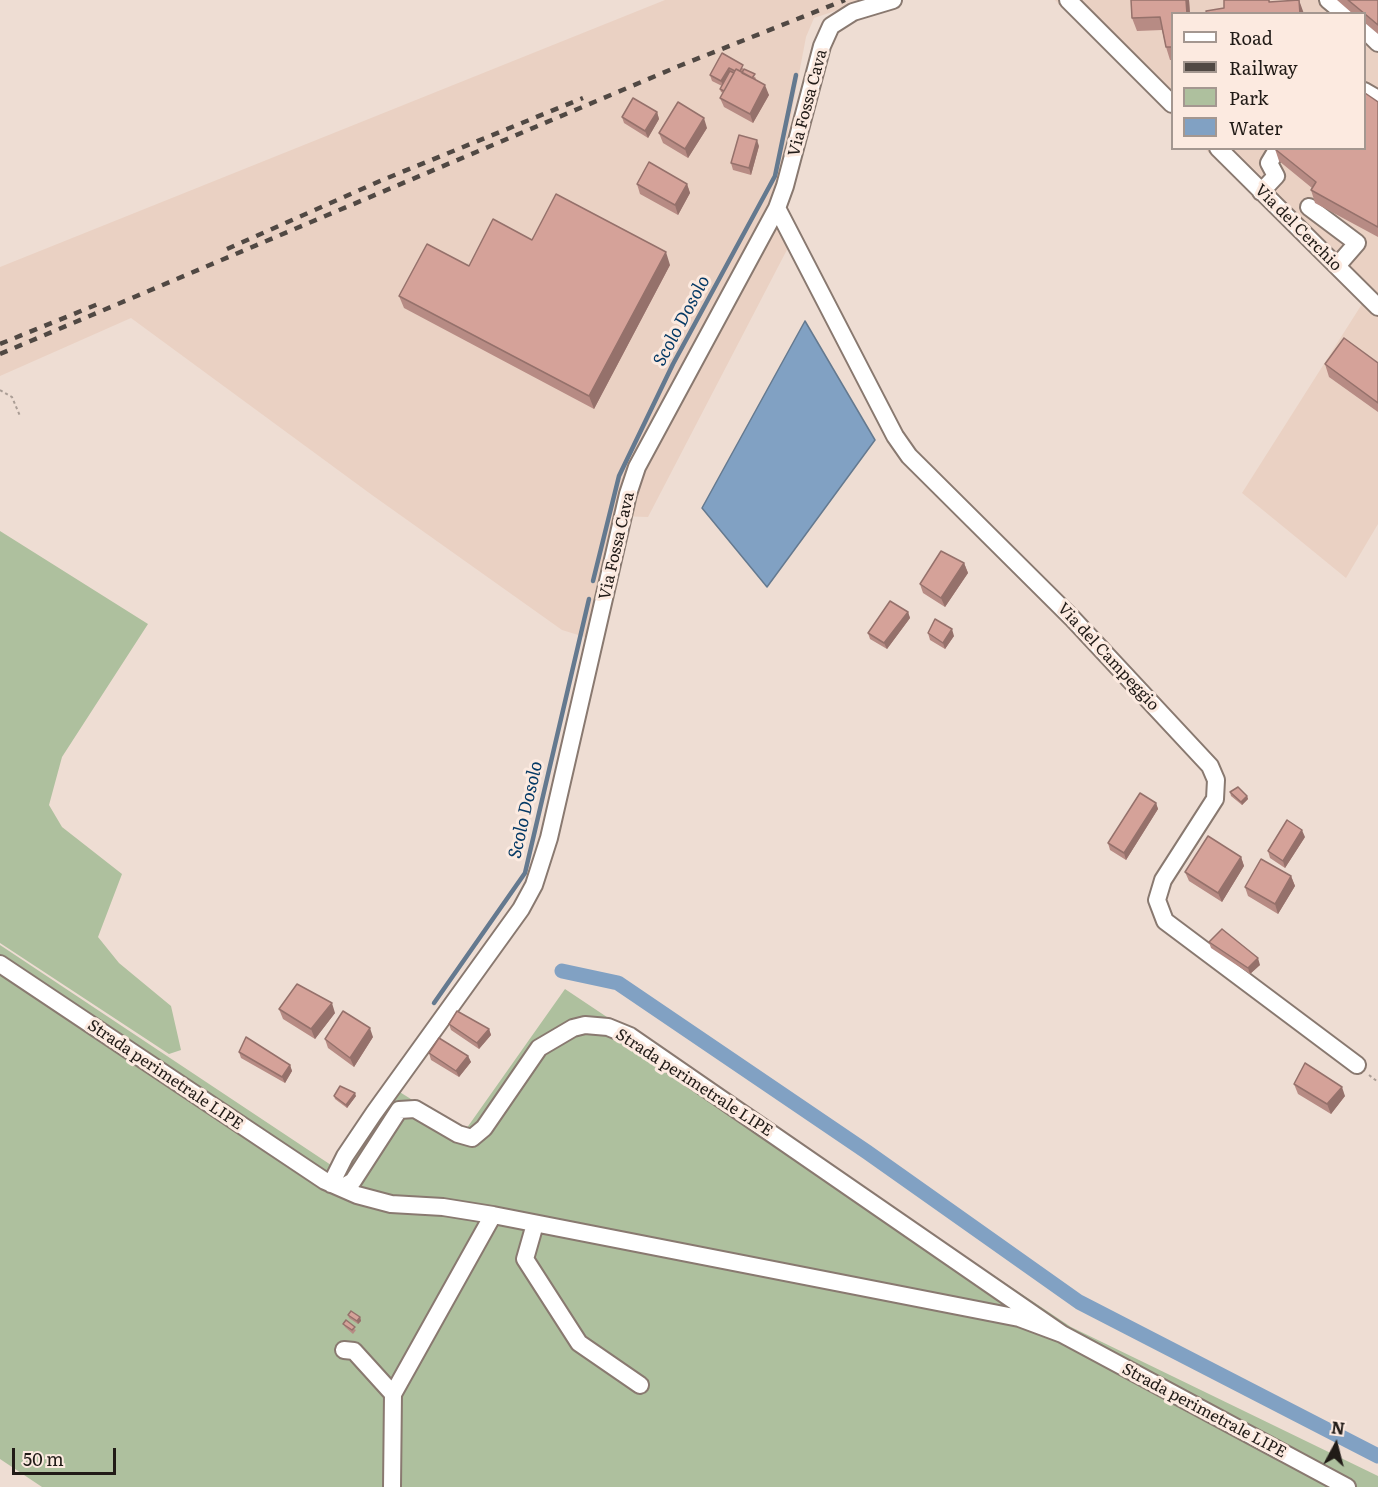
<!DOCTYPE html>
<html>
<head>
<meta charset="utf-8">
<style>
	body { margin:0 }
	#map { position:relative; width:1378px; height:1487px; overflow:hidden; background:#eeddd3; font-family:Literata,serif }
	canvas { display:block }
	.legend { position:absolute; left:1171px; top:12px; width:195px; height:138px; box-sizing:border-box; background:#fceae0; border:2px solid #a49790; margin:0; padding:8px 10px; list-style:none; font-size:18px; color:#211b17 }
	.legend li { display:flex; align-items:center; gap:12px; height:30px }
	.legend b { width:30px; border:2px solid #a49790 }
	.north { position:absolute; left:1306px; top:1415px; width:60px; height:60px; -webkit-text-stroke:4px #fceae0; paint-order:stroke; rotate:7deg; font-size:16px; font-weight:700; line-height:24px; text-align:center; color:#211b17 }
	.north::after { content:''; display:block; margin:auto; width:21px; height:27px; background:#211b17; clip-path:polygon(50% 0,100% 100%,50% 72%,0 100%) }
	.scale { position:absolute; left:12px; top:1448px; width:104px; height:27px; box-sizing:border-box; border:3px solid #211b17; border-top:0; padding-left:8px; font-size:18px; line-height:21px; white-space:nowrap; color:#211b17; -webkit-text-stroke:4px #fceae0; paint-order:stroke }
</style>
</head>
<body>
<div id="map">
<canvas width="1378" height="1487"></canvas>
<ul class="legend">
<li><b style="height:8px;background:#fff"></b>Road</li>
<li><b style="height:8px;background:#504843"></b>Railway</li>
<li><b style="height:16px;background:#aec09e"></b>Park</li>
<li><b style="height:16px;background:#81a1c3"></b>Water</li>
</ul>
<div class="north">N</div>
<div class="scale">50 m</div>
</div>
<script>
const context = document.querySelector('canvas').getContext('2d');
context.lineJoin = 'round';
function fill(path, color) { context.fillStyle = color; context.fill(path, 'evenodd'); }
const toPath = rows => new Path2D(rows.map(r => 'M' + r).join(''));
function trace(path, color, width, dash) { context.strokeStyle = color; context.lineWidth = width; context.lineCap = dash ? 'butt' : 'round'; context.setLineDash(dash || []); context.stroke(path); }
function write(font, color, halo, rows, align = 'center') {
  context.font = font + ' Literata,serif'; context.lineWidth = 6; context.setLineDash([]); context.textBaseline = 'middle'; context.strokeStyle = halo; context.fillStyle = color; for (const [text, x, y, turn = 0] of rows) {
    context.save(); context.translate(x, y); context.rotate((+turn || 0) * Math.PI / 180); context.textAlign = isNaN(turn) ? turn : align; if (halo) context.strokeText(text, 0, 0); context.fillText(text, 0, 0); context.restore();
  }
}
fill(toPath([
	[665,0,868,0,814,18,806,37,779,179,791,242,648,517,616,516,588,638,562,630,372,495,131,318,0,376,0,267],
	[1055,0,1378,0,1378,524,1346,578,1242,493,1362,304,1205,149,1364,148,1364,14,1172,14,1172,116]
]), '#ead1c3');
fill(toPath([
	[0,531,148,624,62,757,49,805,62,827,122,874,98,937,119,963,171,1006,181,1050,169,1054,0,943],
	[0,945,343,1173,398,1091,464,1132,565,989,1071,1327,1378,1476,1378,1487,42,1487,0,1459]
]), '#aec09e');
const water = toPath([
	[805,321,875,440,767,587,702,508,805,321]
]);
fill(water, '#81a1c3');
trace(water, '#64798f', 1.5);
trace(toPath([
	[593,581,619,476,673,364,775,176,796,75],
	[434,1003,525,873,589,599]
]), '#64798f', 4.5);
trace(toPath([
	[562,971,618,983,867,1152,1079,1302,1378,1456]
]), '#81a1c3', 15);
const minor = toPath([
	[893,0,853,12,831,26,822,46,785,186,777,208,637,467,628,494,549,838,534,885,521,909,374,1113,345,1156,331,1184,343,1187,353,1181,399,1110,415,1109,458,1134,472,1138,484,1128,539,1048,573,1028,585,1025,608,1027,630,1036,1062,1334],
	[1068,0,1172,104],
	[1328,0,1345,14],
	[1364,29,1378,43],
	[1364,91,1378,99],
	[1218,148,1378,307],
	[1261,192,1276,176,1269,163,1278,148],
	[1309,207,1357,243,1337,266],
	[777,208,895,436,909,456,1073,619,1210,766,1216,780,1215,799,1163,880,1157,900,1165,921,1357,1065],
	[0,964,325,1181,357,1195,391,1204,443,1207,493,1215,393,1394,354,1351,344,1350],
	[493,1215,1019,1318,1062,1334,1347,1487],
	[535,1224,525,1259,579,1343,640,1385],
	[392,1487,393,1394]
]);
trace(minor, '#897970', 20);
trace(toPath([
	[0,390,12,397,20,416],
	[1369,1075,1378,1082]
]), '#aa9d95', 2, [3, 3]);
trace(minor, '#fff', 16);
trace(toPath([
	[227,249,380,181,583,98],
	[0,344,103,302],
	[0,354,679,66,845,0]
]), '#504843', 4.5, [8, 8]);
fill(toPath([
	[1131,0,1189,0,1190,14,1173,14,1173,60,1170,60,1166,47,1162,30,1137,31,1132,18],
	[1337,0,1378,0,1378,34,1365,23,1365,14,1353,14],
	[722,53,756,78,755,80,769,95,753,123,724,107,720,98,723,93,721,92,720,89,722,86,712,81,710,75],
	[1378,102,1378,237,1315,203,1311,190,1312,188,1279,161,1275,149],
	[657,112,659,119,648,138,624,123,622,117],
	[707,128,688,158,663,143,659,133],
	[759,146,751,175,733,170,731,163],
	[637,184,687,184,690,193,678,215,640,194],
	[532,240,670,265,594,409,404,308,399,296],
	[1378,363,1378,412,1329,377,1325,364],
	[964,563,968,573,945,607,923,593,920,584],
	[908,612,910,618,887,649,870,639,868,633],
	[928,633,954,636,945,649,930,640],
	[1230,792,1247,796,1248,799,1242,805,1231,796],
	[1156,803,1158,809,1126,860,1110,850,1108,843],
	[1305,837,1285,868,1270,858,1268,851],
	[1241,857,1244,866,1222,902,1189,881,1185,872],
	[1291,876,1295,886,1278,914,1248,896,1245,887],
	[1209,942,1260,965,1250,974,1211,948],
	[279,1009,335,1013,315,1039,283,1019],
	[449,1024,489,1029,491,1035,479,1049,451,1030],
	[373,1037,354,1067,328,1048,325,1039],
	[239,1052,290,1065,292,1071,285,1083,241,1058],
	[429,1053,468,1056,471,1062,459,1077,431,1060],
	[1294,1084,1345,1096,1331,1114,1298,1094],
	[334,1096,356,1096,347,1108,335,1099],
	[348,1315,360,1317,361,1321,358,1324,349,1318],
	[343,1324,356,1330,353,1334,345,1327]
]), '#b78b84');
fill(toPath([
	[1186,0,1189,0,1190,14,1187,14],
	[1299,0,1303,11,1304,14,1300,14],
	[729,68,731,74,724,88,721,81],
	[765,85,769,95,753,123,750,114],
	[657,112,659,119,648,138,645,131],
	[704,118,707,128,688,158,685,149],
	[757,140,759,146,751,175,749,168],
	[687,184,690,193,678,215,675,205],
	[666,252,670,265,594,409,589,396],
	[964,563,968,573,945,607,941,598],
	[908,612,910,618,887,649,884,643],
	[952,629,954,636,945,649,943,643],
	[1247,796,1248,799,1242,805,1241,802],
	[1156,803,1158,809,1126,860,1124,853],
	[1302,830,1305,837,1285,868,1283,861],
	[1241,857,1244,866,1222,902,1218,893],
	[1291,876,1295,886,1278,914,1275,904],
	[1258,958,1260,965,1250,974,1248,968],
	[332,1003,335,1013,315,1039,311,1029],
	[370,1028,373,1037,354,1067,350,1058],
	[489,1029,491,1035,479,1049,477,1043],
	[468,1056,471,1062,459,1077,456,1071],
	[290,1065,292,1071,285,1083,282,1077],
	[1342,1087,1345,1096,1331,1114,1327,1104],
	[355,1093,356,1096,347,1108,346,1105],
	[360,1317,361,1321,358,1324,357,1321]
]), '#95716b');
const building = toPath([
	[1131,0,1186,0,1187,14,1173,14,1173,47,1166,47,1160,17,1132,18,1131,0],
	[1224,0,1269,0,1269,2,1299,0,1300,14,1207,14,1206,11,1224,8,1224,0],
	[1348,0,1378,0,1378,25,1365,14,1348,0],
	[722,53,743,65,740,71,736,69,735,71,729,68,721,81,710,75,722,53],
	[736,69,765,85,750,114,720,98,736,69],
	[744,69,755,74,752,78,742,73,744,69],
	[730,71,734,73,724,91,720,89,730,71],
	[1365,93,1378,102,1378,227,1311,190,1316,182,1275,149,1365,148,1365,93],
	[633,98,657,112,645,131,622,117,633,98],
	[678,102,704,118,685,149,659,133,678,102],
	[739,135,757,140,749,168,731,163,739,135],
	[649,162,687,184,675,205,637,184,649,162],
	[556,194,666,252,589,396,399,296,427,244,469,266,493,219,532,240,556,194],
	[1344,338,1378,363,1378,403,1325,364,1344,338],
	[941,551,964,563,941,598,920,584,941,551],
	[890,601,908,612,884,643,868,633,890,601],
	[935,619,952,629,943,643,928,633,935,619],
	[1238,787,1247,796,1241,802,1230,792,1238,787],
	[1140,793,1156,803,1124,853,1108,843,1140,793],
	[1287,820,1302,830,1283,861,1268,851,1287,820],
	[1208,836,1241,857,1218,893,1185,872,1208,836],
	[1261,859,1291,876,1275,904,1245,887,1261,859],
	[1222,929,1258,958,1248,968,1209,942,1222,929],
	[297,984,332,1003,311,1029,279,1009,297,984],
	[343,1011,370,1028,350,1058,325,1039,343,1011],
	[457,1011,489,1029,477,1043,449,1024,457,1011],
	[246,1037,290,1065,282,1077,239,1052,246,1037],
	[439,1038,468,1056,456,1071,429,1053,439,1038],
	[1305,1063,1342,1087,1327,1104,1294,1084,1305,1063],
	[340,1086,355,1093,346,1105,334,1096,340,1086],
	[351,1311,360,1317,357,1321,348,1315,351,1311],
	[346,1320,355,1327,352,1330,343,1324,346,1320]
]);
fill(building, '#d5a299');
trace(building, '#95716b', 1.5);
write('16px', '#211b17', '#fceae0', [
	["Via Fossa Cava",808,103,-75],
	["Via del Cerchio",1298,228,45],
	["Via Fossa Cava",617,546,-77],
	["Via del Campeggio",1108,657,47],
	["Strada perimetrale LIPE",165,1075,34],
	["Strada perimetrale LIPE",694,1083,33],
	["Strada perimetrale LIPE",1204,1411,28]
]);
write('italic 18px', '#043965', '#fceae0', [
	["Scolo Dosolo",682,321,-62],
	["Scolo Dosolo",526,810,-77]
]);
</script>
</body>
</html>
